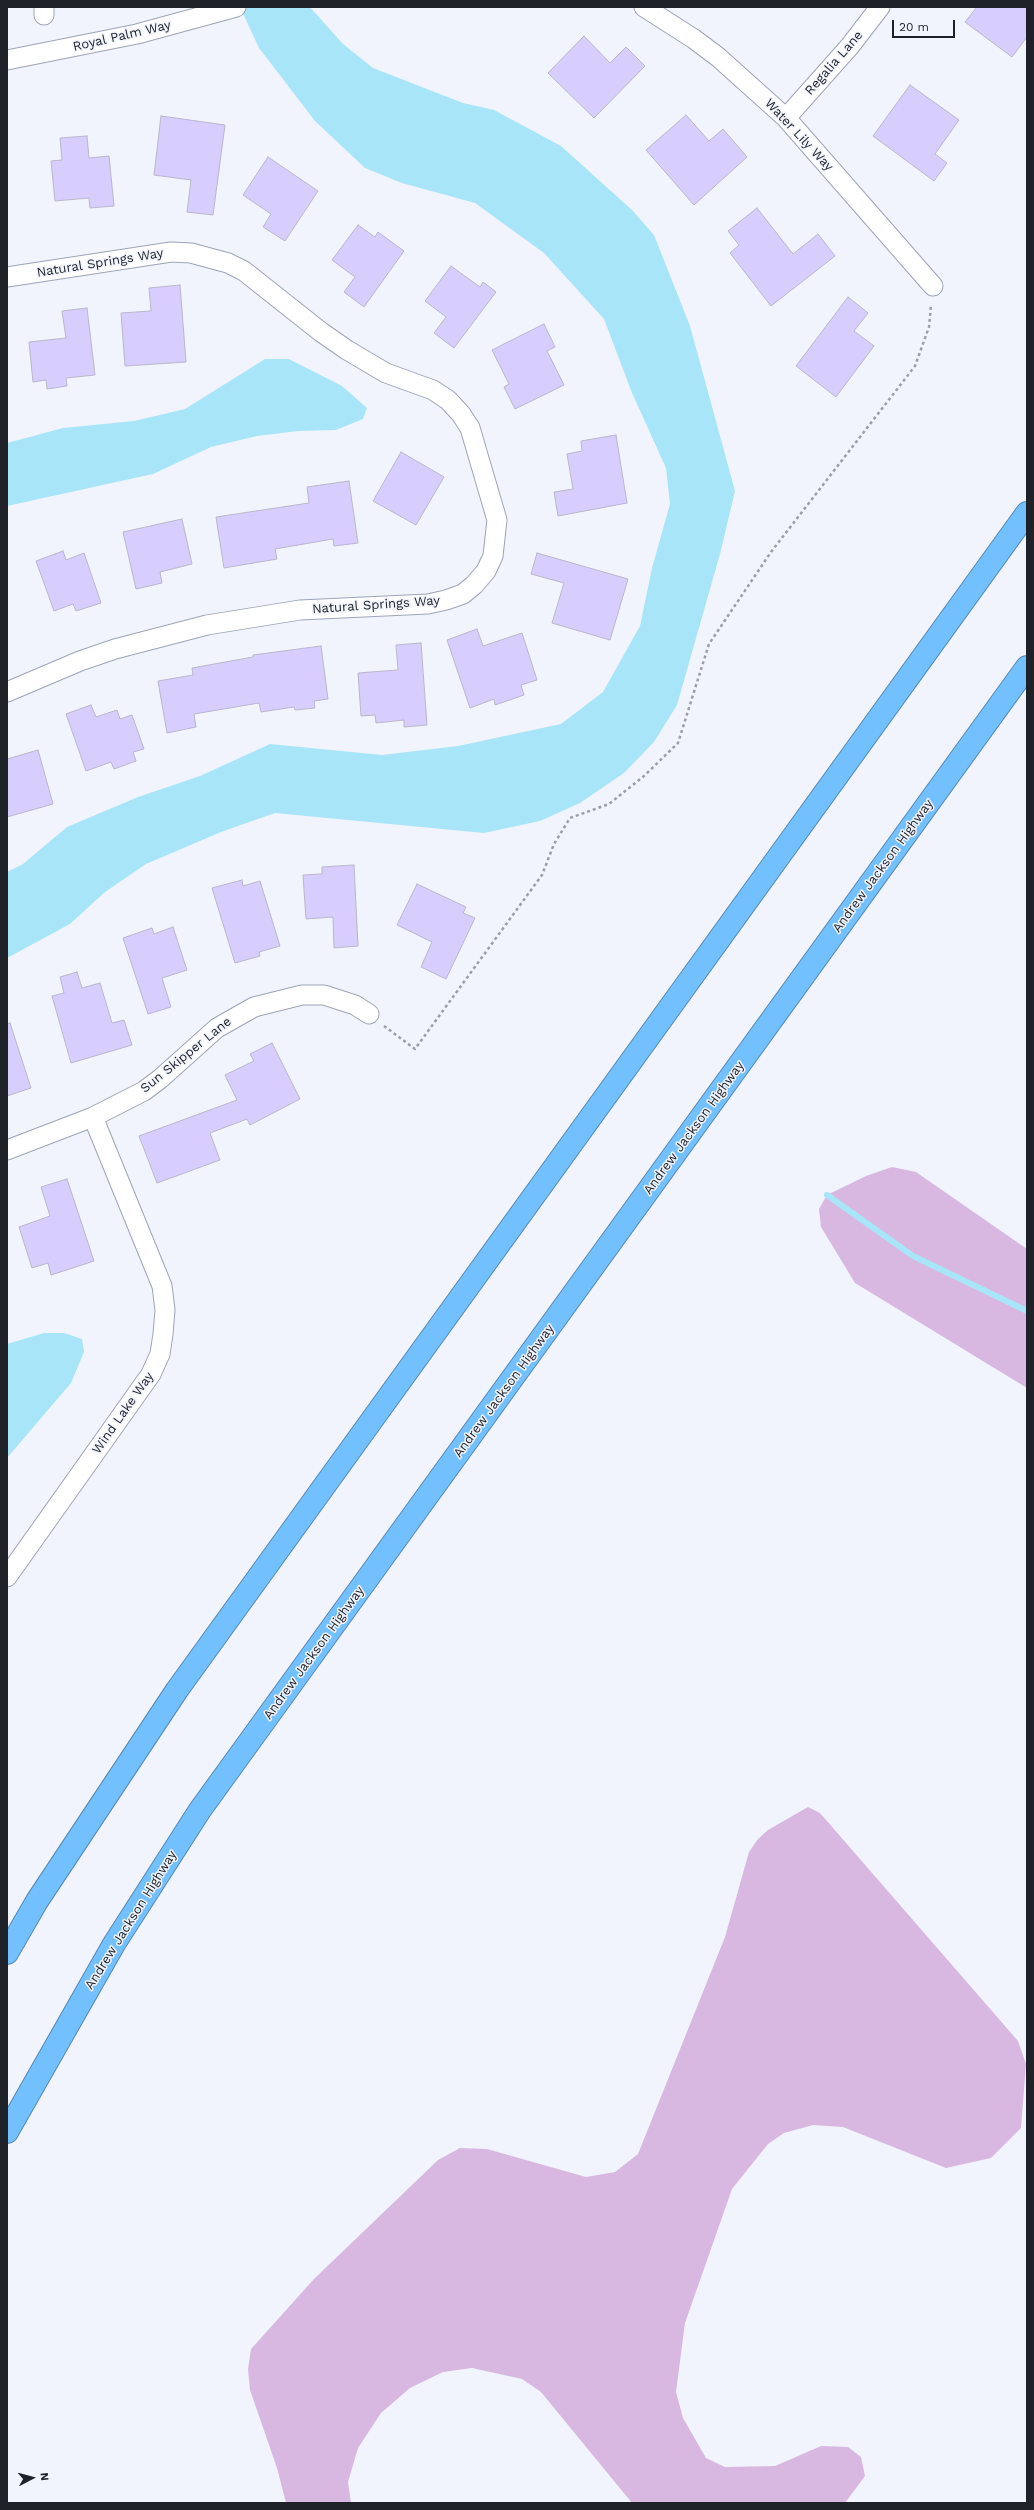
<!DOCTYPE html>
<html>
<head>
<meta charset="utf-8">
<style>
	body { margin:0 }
	#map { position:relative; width:1034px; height:2510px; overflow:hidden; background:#f1f4fc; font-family:"Work Sans",sans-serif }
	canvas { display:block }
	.frame { position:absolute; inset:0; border:8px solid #1e2128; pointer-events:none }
	.north { position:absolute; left:12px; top:2458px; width:40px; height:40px; -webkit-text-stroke:3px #f1f4fc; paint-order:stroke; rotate:84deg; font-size:11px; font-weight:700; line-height:16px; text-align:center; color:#1e2128 }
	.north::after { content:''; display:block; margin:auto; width:14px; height:18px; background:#1e2128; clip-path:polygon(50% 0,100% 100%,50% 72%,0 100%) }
	.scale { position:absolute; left:892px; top:20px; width:63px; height:18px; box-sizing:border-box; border:2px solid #1e2128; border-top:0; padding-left:5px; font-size:12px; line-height:14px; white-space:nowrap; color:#1e2128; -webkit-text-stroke:3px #f1f4fc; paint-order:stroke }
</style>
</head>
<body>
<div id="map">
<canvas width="1034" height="2510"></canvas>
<div class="frame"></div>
<div class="north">N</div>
<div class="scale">20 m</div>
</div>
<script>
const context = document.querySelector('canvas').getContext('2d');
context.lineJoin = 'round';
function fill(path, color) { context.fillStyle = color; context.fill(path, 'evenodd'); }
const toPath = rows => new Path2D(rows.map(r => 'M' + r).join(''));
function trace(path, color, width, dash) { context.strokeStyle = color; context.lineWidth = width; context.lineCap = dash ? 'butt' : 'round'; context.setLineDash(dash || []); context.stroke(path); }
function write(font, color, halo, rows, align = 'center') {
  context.font = font + ' "Work Sans",sans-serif'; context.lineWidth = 3; context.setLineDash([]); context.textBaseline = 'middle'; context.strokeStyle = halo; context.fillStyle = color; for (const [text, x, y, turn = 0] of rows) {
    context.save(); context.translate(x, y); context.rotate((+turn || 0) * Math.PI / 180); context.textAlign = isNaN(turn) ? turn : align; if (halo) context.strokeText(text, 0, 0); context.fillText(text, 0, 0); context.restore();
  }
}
fill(toPath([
	[892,1167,916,1172,1027,1249,1027,1388,855,1283,821,1227,819,1209,827,1195,866,1176],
	[808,1807,820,1813,1018,2041,1026,2064,1021,2128,991,2158,946,2168,843,2127,813,2125,784,2133,768,2144,732,2189,685,2323,676,2392,683,2418,706,2458,725,2467,775,2466,821,2446,848,2447,861,2457,865,2476,845,2503,632,2503,541,2392,522,2379,472,2368,443,2372,410,2388,381,2413,358,2448,348,2482,351,2503,286,2503,277,2468,250,2390,248,2369,251,2349,314,2279,438,2160,460,2148,487,2149,586,2177,615,2172,638,2154,725,1937,749,1852,758,1839,768,1830]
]), '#d8b8e1');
fill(toPath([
	[240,7,310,7,343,44,373,68,463,103,494,110,561,146,632,210,654,235,690,326,735,491,720,554,677,705,654,742,624,773,580,803,540,821,484,833,275,813,221,832,146,864,105,892,70,924,7,958,7,872,23,864,67,827,138,797,200,776,270,744,382,755,458,746,561,724,603,692,640,626,652,568,670,504,666,468,632,393,604,319,544,253,475,203,402,183,365,168,315,121,259,48],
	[265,359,289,359,342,386,367,408,363,419,336,430,298,431,257,436,211,447,153,474,7,506,7,443,63,428,134,421,185,409],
	[44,1333,64,1333,82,1339,84,1352,71,1383,7,1458,7,1344]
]), '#a9e5f8');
trace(toPath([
	[827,1195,913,1256,1027,1311]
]), '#a9e5f8', 6);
const building = toPath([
	[977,7,1027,7,1027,37,1012,57,965,22,977,7],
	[584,36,610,63,626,47,645,66,594,118,548,73,584,36],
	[910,85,959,120,935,154,947,163,934,181,873,136,910,85],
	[686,115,709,141,723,129,747,157,694,205,646,150,686,115],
	[161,116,225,125,213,215,187,212,191,180,154,175,161,116],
	[87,136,89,158,109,156,114,206,90,208,89,198,55,201,51,161,62,160,60,138,87,136],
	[268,157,318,191,285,241,263,227,271,214,243,195,268,157],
	[757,208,793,254,818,234,835,256,771,306,730,253,739,245,728,231,757,208],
	[358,225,375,237,378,232,404,251,364,307,344,292,355,277,332,260,358,225],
	[451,266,480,287,483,282,496,292,454,348,434,333,446,317,425,301,451,266],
	[180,285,186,362,125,366,121,313,151,311,149,288,180,285],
	[848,297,868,313,854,331,874,346,836,397,796,366,848,297],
	[87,308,95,375,66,378,67,386,47,389,46,380,33,382,29,342,66,338,62,311,87,308],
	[544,324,555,347,547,351,564,385,515,409,504,387,509,384,492,350,544,324],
	[616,435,627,503,558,516,554,492,573,489,567,454,582,451,581,441,616,435],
	[401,452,444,477,416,525,373,501,401,452],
	[349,481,358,543,334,546,333,539,275,549,277,559,224,568,216,517,309,503,307,487,349,481],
	[182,519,192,564,160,572,162,583,136,589,123,532,182,519],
	[63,551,66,560,84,553,101,603,76,611,73,604,54,611,36,561,63,551],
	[537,553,628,579,610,640,552,623,564,583,531,574,537,553],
	[477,629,483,646,522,633,537,680,521,685,524,695,495,705,494,699,470,708,447,640,477,629],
	[421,643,427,725,404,727,404,720,376,723,375,715,361,716,358,673,398,670,396,645,421,643],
	[321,646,328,699,314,701,315,708,295,710,294,707,261,712,259,703,194,714,196,727,167,733,158,681,193,675,192,668,253,657,253,655,321,646],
	[91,705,96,717,117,710,120,719,132,715,144,749,133,752,136,761,114,769,111,762,86,771,66,714,91,705],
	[38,750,53,804,7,817,7,759,38,750],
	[354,865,358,946,334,948,333,917,306,919,303,875,322,874,322,867,354,865],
	[242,880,243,886,260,881,280,946,259,952,260,956,235,963,212,888,242,880],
	[417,884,466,907,463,913,475,918,446,979,421,967,432,942,397,925,417,884],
	[173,927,187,970,162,978,171,1007,148,1014,123,938,152,928,154,934,173,927],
	[77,972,82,988,100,983,112,1023,124,1020,132,1045,71,1063,52,996,64,993,60,977,77,972],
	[10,1023,31,1088,7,1096,7,1024,10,1023],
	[272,1043,300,1099,250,1125,247,1119,210,1133,220,1160,157,1183,139,1136,237,1100,225,1075,254,1061,250,1054,272,1043],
	[67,1179,94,1261,51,1275,48,1263,32,1268,19,1227,50,1216,41,1187,67,1179]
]);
fill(building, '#d7cefe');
trace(building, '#b9b5ca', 1);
const street = toPath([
	[44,7,44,15],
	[644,7,694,39,718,57,786,118,933,286],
	[7,60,137,34,236,7],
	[786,118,850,46,880,7],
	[7,277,171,252,191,253,228,263,244,271,321,332,347,350,386,373,433,390,448,400,461,414,470,428,497,520,493,556,486,571,474,585,463,594,446,600,428,604,300,610,207,625,115,649,80,661,7,692],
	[7,1150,93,1117,144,1091,160,1079,217,1028,254,1007,302,995,324,995,355,1005,369,1014],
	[7,1577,151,1374,160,1354,163,1334,165,1310,162,1286,93,1117]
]);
const highway = toPath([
	[7,1953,37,1901,177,1690,1027,513],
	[7,2132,114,1944,200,1810,1027,667]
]);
trace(street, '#9da4b8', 21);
trace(highway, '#5588b4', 24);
trace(toPath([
	[384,1026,415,1049,542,875,554,844,570,818,609,804,644,776,678,743,709,644,771,552,915,366,929,327,931,305]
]), '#9b9ea5', 2.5, [3, 3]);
trace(street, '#fff', 19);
trace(highway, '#73c0ff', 22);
write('13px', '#1e2128', '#f1f4fc', [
	["Royal Palm Way",122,36,-13],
	["Regalia Lane",834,63,-49],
	["Water Lily Way",799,135,47],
	["Natural Springs Way",100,263,-9],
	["Natural Springs Way",376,605,-4],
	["Andrew Jackson Highway",883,866,-54],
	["Sun Skipper Lane",186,1055,-39],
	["Andrew Jackson Highway",694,1128,-54],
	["Andrew Jackson Highway",504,1391,-54],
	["Wind Lake Way",123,1413,-55],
	["Andrew Jackson Highway",314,1653,-54],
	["Andrew Jackson Highway",131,1920,-58]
]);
</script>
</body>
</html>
